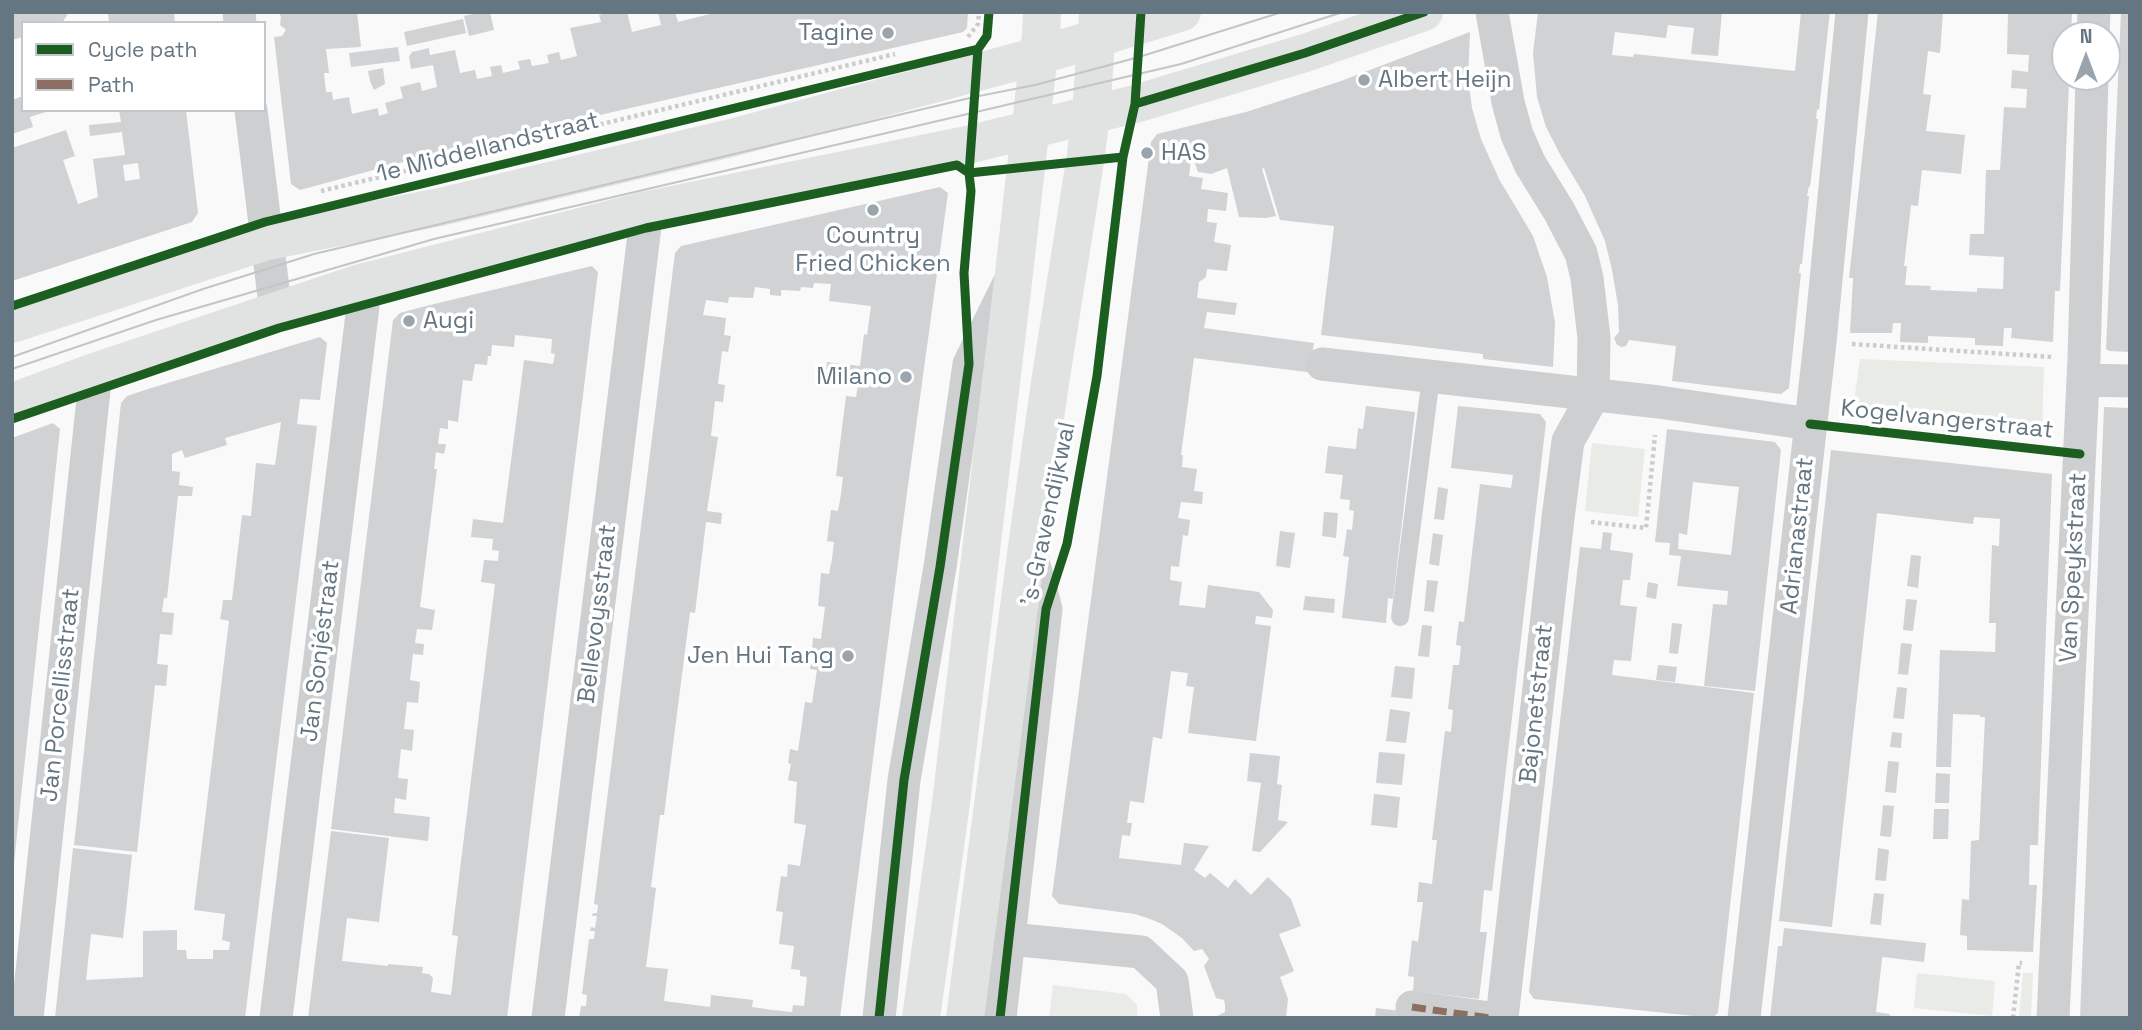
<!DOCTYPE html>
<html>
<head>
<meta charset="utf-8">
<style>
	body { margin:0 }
	#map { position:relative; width:2142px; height:1030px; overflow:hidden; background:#f9f9f9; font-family:"Space Grotesk",sans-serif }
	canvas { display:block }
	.frame { position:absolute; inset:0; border:14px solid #657683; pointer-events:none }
	.legend { position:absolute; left:21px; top:21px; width:245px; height:91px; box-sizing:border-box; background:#fff; border:2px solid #c1c8cd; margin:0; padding:9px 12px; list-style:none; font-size:21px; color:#657683 }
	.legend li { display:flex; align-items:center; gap:14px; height:35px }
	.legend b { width:35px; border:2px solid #c1c8cd }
	.north { position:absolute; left:2051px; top:21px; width:70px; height:70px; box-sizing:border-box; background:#fff; border:2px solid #c1c8cd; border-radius:50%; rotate:0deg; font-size:19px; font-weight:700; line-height:28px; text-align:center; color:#657683 }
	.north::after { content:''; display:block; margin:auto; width:24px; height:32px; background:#99a4ac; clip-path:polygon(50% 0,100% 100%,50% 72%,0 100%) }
</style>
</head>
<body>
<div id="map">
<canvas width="2142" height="1030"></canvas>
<div class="frame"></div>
<ul class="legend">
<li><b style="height:9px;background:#1b5e20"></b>Cycle path</li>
<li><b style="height:9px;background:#8d6e63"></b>Path</li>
</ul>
<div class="north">N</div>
</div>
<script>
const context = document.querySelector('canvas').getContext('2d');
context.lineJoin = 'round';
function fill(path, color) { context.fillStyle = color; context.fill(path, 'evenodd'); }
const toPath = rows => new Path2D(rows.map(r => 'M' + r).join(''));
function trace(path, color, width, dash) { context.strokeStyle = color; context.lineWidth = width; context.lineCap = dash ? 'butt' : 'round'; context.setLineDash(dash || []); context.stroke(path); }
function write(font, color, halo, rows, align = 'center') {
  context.font = font + ' "Space Grotesk",sans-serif'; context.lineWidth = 7; context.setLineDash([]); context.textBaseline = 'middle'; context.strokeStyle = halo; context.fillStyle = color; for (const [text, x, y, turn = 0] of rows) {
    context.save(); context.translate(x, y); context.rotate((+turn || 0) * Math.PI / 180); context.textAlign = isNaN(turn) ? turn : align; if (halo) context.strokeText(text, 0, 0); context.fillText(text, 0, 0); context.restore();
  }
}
fill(toPath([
	[1860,359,2044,367,2042,428,1853,409],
	[1592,443,1645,449,1638,517,1585,511],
	[1917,973,1995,981,1992,1016,1914,1008],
	[2023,973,2033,973,2031,1018,2019,1018],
	[1053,985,1126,994,1137,1005,1137,1018,1049,1018]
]), '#e8ebe6');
fill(toPath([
	[12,12,69,12,62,23,23,23,23,37,12,40],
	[108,12,174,12,175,23,109,23],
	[278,12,357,12,361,47,326,49,329,73,324,73,326,92,332,92,333,100,349,97,352,114,378,108,379,116,388,113,385,103,403,98,400,87,420,82,422,91,437,87,433,65,411,69,409,57,412,52,429,48,430,55,455,50,460,73,475,70,477,79,492,76,490,67,501,65,503,73,520,69,518,61,530,59,532,66,549,63,547,55,559,52,561,60,577,56,570,28,601,22,599,15,611,12,627,12,632,32,661,25,658,12,675,12,678,22,718,12,968,12,967,28,963,32,451,149,300,190,291,184,274,37,282,36,286,30,280,25,281,17],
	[482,12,490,12,494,30,469,36,464,16],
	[1538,12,1722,12,1718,56,1691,54,1694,28,1668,25,1666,38,1615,32,1612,55,1633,57,1634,54,1795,71,1801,12,1830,12,1819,110,1817,109,1816,119,1818,119,1810,187,1809,186,1807,196,1809,196,1802,264,1800,264,1799,273,1801,273,1789,388,1781,394,1672,381,1676,346,1629,340,1626,346,1622,347,1617,345,1614,338,1619,332,1618,305,1612,270,1605,241,1585,196,1561,156,1546,127,1537,97,1533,53],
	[1878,12,1943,12,1940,53,1928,51,1923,94,1931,95,1926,131,1965,135,1961,174,1922,170,1918,206,1911,205,1904,266,1907,266,1905,285,1931,286,1930,290,1977,292,1977,288,2003,289,2004,257,1969,255,1970,234,1984,234,1986,170,2000,170,2004,107,2026,108,2027,89,2011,88,2012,70,2028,72,2029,55,2007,54,2008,12,2072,12,2071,35,2065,35,2065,77,2069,77,2069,83,2060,291,2055,291,2053,342,2011,338,2012,328,2004,328,2003,346,1975,345,1975,338,1928,336,1928,343,1900,342,1901,323,1893,323,1892,333,1850,333,1853,278,1849,278],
	[2121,12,2130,12,2130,352,2109,351,2106,349],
	[463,19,466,33,407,46,404,32],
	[1470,32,1468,77,1472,108,1481,139,1499,179,1533,236,1547,277,1555,323,1553,367,1483,359,1483,354,1321,335,1334,226,1280,220,1264,168,1262,169,1276,216,1266,218,1239,217,1227,168,1211,174,1198,172,1194,160,1191,161,1189,176,1203,178,1201,189,1228,193,1226,211,1208,209,1207,222,1217,223,1214,242,1231,245,1227,271,1207,269,1206,277,1199,282,1197,298,1237,303,1235,315,1207,312,1204,328,1314,343,1312,354,1315,373,1194,358,1181,455,1183,455,1182,467,1197,469,1194,491,1203,492,1202,504,1181,502,1178,518,1190,520,1188,536,1183,535,1179,567,1171,566,1170,580,1182,582,1179,605,1205,608,1208,585,1259,592,1273,610,1272,618,1256,616,1255,624,1271,626,1256,741,1188,733,1194,687,1186,686,1188,673,1171,671,1162,739,1153,737,1144,803,1130,801,1127,823,1132,823,1130,836,1122,835,1119,858,1181,865,1184,843,1209,846,1194,870,1205,878,1210,873,1228,888,1235,879,1251,895,1268,877,1291,899,1301,926,1279,934,1294,971,1280,977,1288,999,1286,1018,1217,1018,1217,1016,1225,1012,1225,1005,1224,1000,1216,998,1204,966,1209,959,1202,949,1194,951,1182,938,1162,924,1150,919,1135,914,1059,904,1052,896,1151,142,1157,134,1246,112,1341,81],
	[398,47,400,61,351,67,349,53],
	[383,68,385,84,374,90,370,81,368,71],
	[23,96,23,110,49,111,30,117,33,127,12,134,12,100],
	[119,110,186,110,198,213,192,222,12,281,12,148,66,130,75,156,63,160,78,204,98,197,93,159,125,155,122,132,90,136,89,125,121,122],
	[138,163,140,179,125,181,123,165],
	[940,187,948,193,906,500,840,1018,579,1018,581,1006,586,1006,587,995,582,994,589,939,594,939,595,931,590,931,591,927,595,928,597,916,592,916,593,913,597,913,598,905,594,904,675,253,681,246],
	[814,283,831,284,829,301,871,306,867,335,864,334,860,366,827,362,825,380,858,385,856,397,846,396,836,476,843,477,841,494,838,511,831,510,827,541,834,542,832,559,829,574,821,573,818,606,825,607,821,639,813,638,810,669,817,670,812,703,805,702,798,751,790,749,788,763,791,764,788,780,797,782,794,823,806,825,800,866,788,864,787,877,781,876,776,911,783,912,779,944,794,946,791,969,800,970,800,976,807,977,804,1006,793,1005,792,1012,773,1010,752,1007,753,1000,711,995,710,1007,664,1001,668,969,646,967,656,888,651,887,660,815,664,815,690,612,695,613,706,522,721,524,722,513,707,511,718,437,711,436,715,401,723,402,725,385,718,384,722,351,728,352,731,336,724,335,726,318,703,315,706,300,728,303,729,297,753,298,755,287,770,289,770,295,781,296,781,290,800,291,801,287,813,288],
	[592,266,598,272,507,1018,308,1018,331,831,389,838,379,922,347,918,342,961,388,966,388,964,423,967,422,973,429,974,433,978,431,992,451,995,458,936,452,935,495,584,481,582,484,560,498,561,499,551,492,550,493,539,471,537,473,519,503,523,524,360,553,364,555,354,551,353,552,339,515,335,514,347,492,345,491,356,488,356,487,365,475,364,472,381,463,380,458,422,448,420,448,429,440,428,438,444,446,444,444,454,436,452,434,469,437,469,420,607,435,610,432,630,417,629,415,643,424,644,423,655,413,654,410,680,420,682,418,703,407,702,404,729,414,730,412,751,401,749,398,778,408,779,406,800,395,798,394,813,430,817,428,841,331,829,393,320,400,313,426,306],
	[320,337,327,343,320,400,300,399,297,424,317,426,245,1018,55,1018,73,848,132,855,123,938,91,934,86,980,143,977,143,931,177,930,177,950,186,950,187,959,213,959,213,950,229,950,230,942,222,940,225,914,194,910,229,621,220,619,222,609,223,600,232,600,242,515,251,516,256,463,275,465,281,422,225,438,227,445,185,458,182,450,172,454,172,471,180,472,179,485,193,487,192,496,178,496,167,598,164,598,162,612,174,613,172,635,160,634,157,664,168,665,167,675,166,686,155,685,137,852,74,845,121,403,127,396,148,389],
	[1366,406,1415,412,1393,599,1388,598,1386,623,1342,618,1349,557,1343,556,1347,529,1352,530,1354,511,1349,510,1350,500,1340,499,1343,475,1325,473,1328,446,1356,449,1358,428,1363,429],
	[1458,406,1540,414,1546,422,1492,891,1484,890,1480,932,1487,932,1479,999,1413,991,1414,977,1408,976,1412,940,1418,942,1423,902,1417,902,1419,882,1432,884,1437,840,1432,840,1445,731,1451,732,1453,710,1448,709,1453,665,1459,665,1461,646,1456,645,1459,621,1464,622,1480,484,1511,488,1513,475,1451,468],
	[2104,407,2130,408,2130,1018,2080,1018],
	[53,423,60,429,14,863,12,863,12,438],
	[1667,429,1775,442,1781,450,1755,691,1704,686,1713,604,1727,605,1728,591,1677,586,1681,556,1669,555,1670,543,1655,542],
	[1693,482,1739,487,1731,555,1678,549,1679,533,1687,535],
	[1831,450,2052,474,2038,842,2038,845,2030,845,2029,885,2037,885,2033,952,1967,950,1967,936,1960,935,1962,899,1969,900,1971,841,1979,840,1985,717,1980,717,1980,715,1953,714,1951,767,1936,767,1940,650,1995,652,1996,623,1989,623,1992,545,1999,546,2000,519,1974,517,1973,524,1877,513,1832,927,1779,921],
	[1438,487,1448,489,1444,520,1434,519],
	[1324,512,1338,513,1336,538,1322,536],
	[1280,531,1295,533,1290,568,1276,566],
	[1603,532,1612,533,1610,550,1633,553,1630,580,1623,580,1620,605,1637,607,1631,661,1614,660,1612,675,1754,693,1718,1013,1712,1018,1534,999,1529,992,1580,547,1601,549],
	[1433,533,1443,535,1439,566,1429,564],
	[1911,555,1921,556,1918,588,1907,586],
	[1427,580,1438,581,1434,612,1424,611],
	[1648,582,1658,584,1656,599,1646,597],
	[1305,596,1335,599,1334,613,1303,610],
	[1906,599,1917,600,1913,631,1903,630],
	[1672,623,1682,624,1678,654,1669,653],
	[1422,625,1432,626,1429,657,1418,656],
	[1901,643,1912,644,1908,675,1898,674],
	[1658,665,1677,667,1675,682,1656,680],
	[1395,666,1415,668,1412,699,1391,697],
	[1897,687,1907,688,1904,719,1893,718],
	[1390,709,1410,712,1406,743,1386,741],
	[1892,732,1902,733,1901,748,1890,747],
	[1379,752,1405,754,1402,785,1376,783],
	[1250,753,1280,756,1277,784,1282,785,1278,820,1288,822,1260,852,1252,851,1261,783,1247,781],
	[1888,761,1899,762,1896,793,1885,792],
	[1936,773,1950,774,1949,803,1935,803],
	[1374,794,1400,797,1397,828,1371,825],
	[1883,805,1894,806,1891,837,1880,836],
	[1934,809,1949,809,1948,839,1933,839],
	[1878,848,1889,850,1886,881,1875,880],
	[1874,893,1884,894,1881,925,1870,924],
	[1784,928,1926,943,1924,962,1883,957,1882,959,1876,1012,1889,1014,1892,1018,1770,1018,1778,946,1782,946],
	[1376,1008,1400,1011,1399,1018,1375,1018]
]), '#d0d2d3');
trace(toPath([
	[968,37,978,24,979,12],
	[321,191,895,54],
	[1852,344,2053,357],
	[1591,522,1646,528,1655,435],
	[2013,1018,2019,963,2022,963]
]), '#cbcccd', 4.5, [3.5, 3.5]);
trace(toPath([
	[1400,617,1431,377]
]), '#cecfd0', 18);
trace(toPath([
	[239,12,240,23],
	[1492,12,1508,102,1517,135,1530,164,1559,211,1581,253,1587,278,1594,338,1593,396,1568,441,1558,518,1502,1018],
	[2093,35,2094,12],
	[251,110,276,313],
	[1322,364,1659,402,1810,424],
	[2083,380,2130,381],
	[1010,939,1141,952,1172,981,1177,1018],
	[1412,1007,1490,1018],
	[27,1018,94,390,94,372],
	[276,1018,363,306,357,284],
	[548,1018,647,210],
	[879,1018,904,780,940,567,969,364,1009,283],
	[1000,1018,1046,609,1029,546],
	[1744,1018,1820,342,1852,12],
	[2053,1018,2084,359,2092,77]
]), '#cecfd0', 33);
trace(toPath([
	[12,324,267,241,440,207,731,138,1038,56,1182,12],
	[12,402,94,372,357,284,647,210,971,144,1135,104,1305,53,1424,12]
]), '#e1e2e2', 38);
trace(toPath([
	[921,1018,951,803,1014,273,1041,36,1042,12],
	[965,1018,1028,539,1050,383,1085,161,1091,115,1098,12]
]), '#e1e2e2', 38);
trace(toPath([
	[12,357,203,289,314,254,974,97,1035,85,1139,57,1282,12],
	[12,369,156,320,434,239,1181,64,1343,12]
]), '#c3c5c6', 2);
trace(toPath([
	[1412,1007,1490,1018]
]), '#8d6e63', 7, [14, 7]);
trace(toPath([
	[1135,104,1305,53,1424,12],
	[12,306,265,222,978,49],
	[12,419,279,328,646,228,957,165,969,173,1123,157],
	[1810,424,2080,454],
	[879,1018,904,780,940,567,969,364,964,273,971,191,969,173,978,49,987,36,989,12],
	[1000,1018,1046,609,1067,544,1097,376,1123,157,1135,104,1141,12]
]), '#1b5e20', 9);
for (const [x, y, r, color] of [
	[888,33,7,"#99a4ac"],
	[1364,80,7,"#99a4ac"],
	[1147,153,7,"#99a4ac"],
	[873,210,7,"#99a4ac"],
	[409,321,7,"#99a4ac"],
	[906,377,7,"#99a4ac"],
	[848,656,7,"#99a4ac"]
]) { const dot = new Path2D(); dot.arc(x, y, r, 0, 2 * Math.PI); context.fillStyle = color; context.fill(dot); trace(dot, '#fff', 2.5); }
write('24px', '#657683', '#fff', [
	["Tagine",874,33],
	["Albert Heijn",1378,80,"left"],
	["HAS",1161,153,"left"],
	["Country",873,236,"center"],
	["Fried Chicken",873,264,"center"],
	["Augi",423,321,"left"],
	["Milano",892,377],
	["Jen Hui Tang",834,656]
], 'right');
write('24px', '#657683', '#fff', [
	["1e Middellandstraat",488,148,-14],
	["Kogelvangerstraat",1947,420,6],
	["'s-Gravendijkwal",1049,514,-78],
	["Adrianastraat",1798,536,-84],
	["Van Speykstraat",2074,568,-87],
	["Bellevoysstraat",598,614,-83],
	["Jan Sonjéstraat",321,651,-83],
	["Jan Porcellisstraat",61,695,-84],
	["Bajonetstraat",1537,704,-84]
]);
</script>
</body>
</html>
